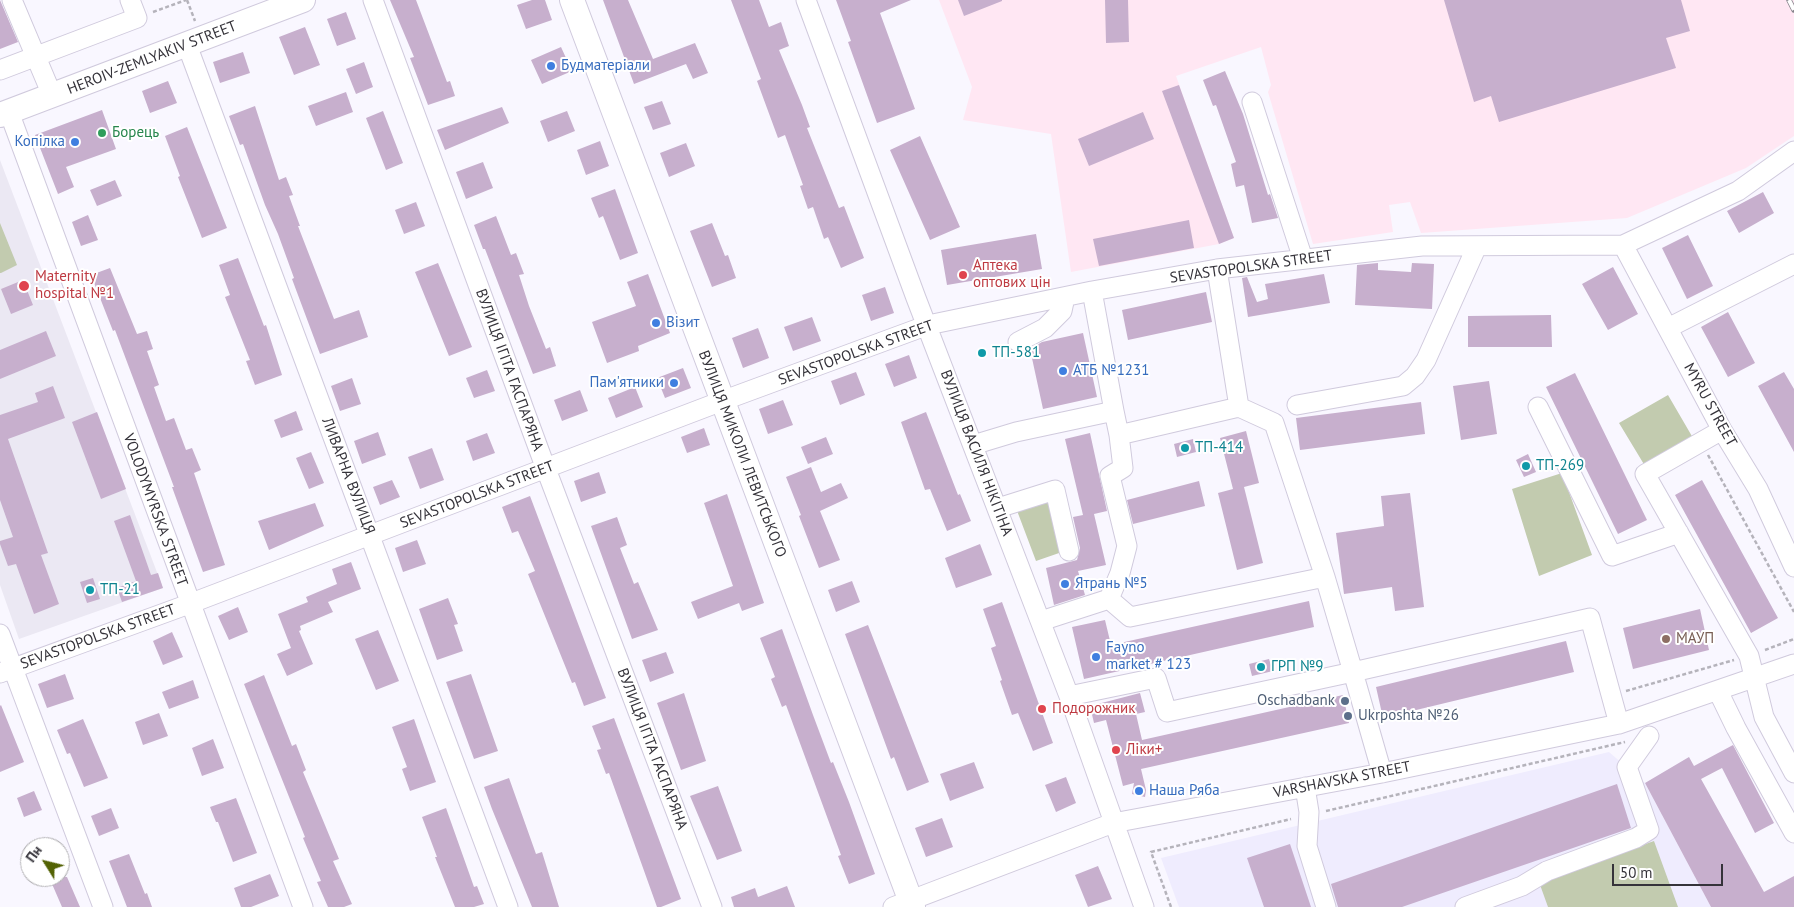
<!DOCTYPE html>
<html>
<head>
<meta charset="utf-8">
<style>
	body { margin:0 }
	#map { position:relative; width:1794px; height:907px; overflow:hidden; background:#f9f7ff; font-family:"PT Sans",sans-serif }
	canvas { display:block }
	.north { position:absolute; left:20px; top:837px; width:50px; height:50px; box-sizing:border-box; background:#fff; border:1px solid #aeadb0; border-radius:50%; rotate:306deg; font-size:14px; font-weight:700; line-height:20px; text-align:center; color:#35333a }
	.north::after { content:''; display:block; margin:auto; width:18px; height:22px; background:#536204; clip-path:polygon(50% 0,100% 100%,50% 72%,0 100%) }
	.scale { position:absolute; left:1612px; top:864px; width:111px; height:22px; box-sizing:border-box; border:2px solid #35333a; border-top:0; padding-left:6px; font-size:15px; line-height:18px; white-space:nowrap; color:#35333a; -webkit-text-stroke:4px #fff; paint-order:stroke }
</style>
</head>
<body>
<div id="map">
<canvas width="1794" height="907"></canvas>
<div class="north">Пн</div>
<div class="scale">50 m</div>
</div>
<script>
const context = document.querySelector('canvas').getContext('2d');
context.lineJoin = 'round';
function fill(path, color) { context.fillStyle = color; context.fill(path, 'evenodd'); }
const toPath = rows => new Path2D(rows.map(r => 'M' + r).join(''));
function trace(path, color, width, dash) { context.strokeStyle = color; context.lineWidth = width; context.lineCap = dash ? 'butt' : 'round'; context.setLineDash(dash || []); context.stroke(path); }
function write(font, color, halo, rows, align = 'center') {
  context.font = font + ' "PT Sans",sans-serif'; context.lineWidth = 4; context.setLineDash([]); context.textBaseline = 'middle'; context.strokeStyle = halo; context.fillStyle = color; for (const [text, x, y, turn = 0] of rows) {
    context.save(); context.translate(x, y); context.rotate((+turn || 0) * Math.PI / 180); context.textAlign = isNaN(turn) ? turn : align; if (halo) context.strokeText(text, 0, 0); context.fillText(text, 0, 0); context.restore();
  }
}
fill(toPath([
	[0,160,163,588,19,639,0,585]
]), '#ebe8f3');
fill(toPath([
	[939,0,1794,0,1794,136,1746,168,1627,218,1421,233,1410,202,1389,205,1393,232,1313,244,1268,92,1271,85,1261,47,1176,76,1234,238,1219,244,1071,272,1051,134,963,120,972,87]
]), '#ffe7f3');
fill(toPath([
	[1609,752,1645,783,1711,907,1179,907,1161,858]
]), '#efecfe');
fill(toPath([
	[0,223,17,265,1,273,0,273],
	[1668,395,1693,438,1645,466,1619,423],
	[1562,473,1592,555,1539,576,1512,489],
	[1049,500,1062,552,1036,561,1016,508],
	[1654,841,1678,907,1548,907,1539,882]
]), '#c2cbaf');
fill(toPath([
	[0,0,18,42,0,49],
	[390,0,416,0,447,82,450,81,455,96,428,105,410,58,414,57],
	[532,0,545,0,552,20,526,29,517,5],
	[603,0,628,0,653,59,695,43,708,73,693,79,686,64,634,84],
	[731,0,759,0,769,27,781,22,789,46,779,50,802,105,810,127,807,128,839,208,844,206,864,258,841,268,828,237,824,239,813,207,808,209,800,186,803,185,785,135,778,138,757,81,761,79],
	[836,0,911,0,880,13,915,109,877,123,848,42,851,41],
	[958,0,1002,0,1002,1,964,16],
	[1105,0,1128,0,1129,42,1106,43],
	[1444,0,1681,0,1690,31,1666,38,1676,68,1499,122,1491,96,1474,102],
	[346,12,356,39,337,46,327,19],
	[305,27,320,65,294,75,279,37],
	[561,47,572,71,542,84,531,60],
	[243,52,250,73,220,83,213,62],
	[364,62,373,87,356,94,346,69],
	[1225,71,1243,114,1268,195,1270,194,1278,218,1252,223,1244,185,1236,187,1231,164,1236,162,1216,105,1213,106,1203,80],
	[168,81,177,103,150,113,142,91],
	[1179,85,1234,238,1219,244,1162,91],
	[346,92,353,112,316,126,308,106],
	[662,101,671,124,653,130,644,107],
	[255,106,279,180,286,177,293,195,289,196,300,226,298,226,334,319,359,310,368,337,320,354,292,279,294,278,278,234,265,205,243,144,240,145,229,116],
	[502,107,509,123,445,150,437,130],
	[102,110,116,149,66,167,74,187,58,194,35,135],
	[383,111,403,163,386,170,366,118],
	[567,111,575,131,548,142,540,121],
	[1143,112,1154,139,1089,166,1078,139],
	[187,127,227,228,202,238,178,177,180,176,165,136],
	[920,136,960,227,930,240,890,150],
	[600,141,609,166,586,175,577,150],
	[686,143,695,166,669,177,660,153],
	[483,162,493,188,466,199,456,172],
	[115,180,122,196,97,206,90,190],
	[615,189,638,253,620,260,603,216,599,218,591,198],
	[1763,192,1774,213,1739,233,1727,211],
	[416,202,425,226,404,234,395,210],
	[88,215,98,240,81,246,72,222],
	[496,216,511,255,516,253,524,274,519,275,529,306,546,349,550,347,556,366,533,374,485,249,483,249,474,225],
	[1189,220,1194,248,1099,266,1093,239],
	[712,223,725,256,728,255,736,278,712,287,690,231],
	[1036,234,1042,269,947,285,941,250],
	[1688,235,1713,286,1687,299,1662,248],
	[238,258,264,326,266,325,282,375,255,385,246,361,250,360,225,297,230,295,219,265],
	[438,263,472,347,449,356,415,272],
	[1378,263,1378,270,1411,272,1412,263,1434,264,1432,309,1355,305,1357,265],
	[1613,267,1638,314,1608,330,1582,284],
	[110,268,137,334,147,331,153,349,147,351,159,385,154,387,166,421,174,418,186,450,192,448,201,470,194,473,225,565,203,572,172,487,174,487,115,330,113,331,91,275],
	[648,274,670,333,638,346,639,351,607,363,592,322,636,306,627,282],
	[1324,274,1330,303,1248,317,1242,278,1247,277,1257,302,1268,299,1265,284],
	[23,280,33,305,11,314,1,289],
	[885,287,894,313,871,321,862,295],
	[1206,292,1212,322,1128,340,1122,310],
	[1728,312,1755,363,1728,377,1701,327],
	[1551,315,1552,347,1468,347,1468,316],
	[812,317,821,341,793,351,784,327],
	[758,328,769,358,743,368,732,338],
	[46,331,56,356,0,379,0,350],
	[1083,333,1097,397,1043,409,1030,349,1042,342],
	[909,355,917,378,894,387,885,364],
	[683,368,691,388,665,398,657,378],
	[487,370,495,391,474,398,466,378],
	[856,372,865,395,840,405,831,381],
	[1784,372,1794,389,1794,452,1758,386],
	[1575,373,1647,520,1618,534,1546,387],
	[352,378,361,404,340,411,331,386],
	[1489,381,1497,434,1461,440,1453,386],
	[53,386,65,418,8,439,48,553,41,555,59,604,34,614,16,564,8,566,0,544,0,541,13,537,0,500,0,415,38,402,35,393],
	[635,387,643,407,616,418,608,398],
	[580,390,588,411,562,421,554,400],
	[783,400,793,425,768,434,759,409],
	[1421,402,1425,434,1300,450,1296,418],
	[296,411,303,430,281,438,274,420],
	[97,412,126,489,101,499,72,422],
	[926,412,958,495,960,494,971,521,947,531,930,489,925,490,901,422],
	[704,428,710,445,687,453,681,437],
	[1246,431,1259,483,1244,487,1263,563,1237,570,1218,493,1233,489,1220,438],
	[378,432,386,455,362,464,354,441],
	[487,433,495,453,473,461,466,441],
	[1090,433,1107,511,1094,514,1106,565,1078,571,1085,595,1054,605,1046,568,1077,560,1080,548,1073,517,1083,515,1065,439],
	[826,437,833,454,808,464,801,447],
	[1193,439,1196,452,1177,457,1174,444],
	[432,448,444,480,420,489,408,457],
	[311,452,324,483,309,489,296,458],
	[1528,454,1536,472,1524,477,1516,460],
	[811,467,821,492,841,483,848,498,820,511,840,560,819,568,799,516,801,515,786,477],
	[599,472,606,493,581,502,574,481],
	[392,480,400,497,380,505,373,487],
	[1702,480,1778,618,1751,633,1675,495],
	[1199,481,1205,506,1133,524,1127,500],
	[1410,493,1424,607,1395,611,1392,587,1344,594,1336,533,1384,526,1381,496],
	[727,494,764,603,742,611,739,603,698,619,691,602,733,586,704,503],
	[530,496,606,698,584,706,575,682,572,683,528,574,535,571,518,531,512,533,502,507],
	[315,503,324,526,269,550,258,521],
	[130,515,151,575,158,573,163,588,122,602,117,588,136,581,114,521],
	[617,517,627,545,620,548,634,584,638,582,658,630,632,639,591,526],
	[417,540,426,564,403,572,395,548],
	[980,544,992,575,956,588,945,558],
	[351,562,361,589,328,602,333,612,300,626,301,630,299,631,313,664,287,676,277,654,291,648,278,614,308,602,306,597,337,584,332,569],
	[93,578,100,599,87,603,80,582],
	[852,581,860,602,836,612,828,590],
	[448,598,458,624,454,625,463,651,437,660,419,609],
	[1309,601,1314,627,1084,679,1072,627,1105,620,1111,645],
	[1002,602,1053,743,1033,751,1018,713,1012,715,1000,681,1002,680,991,648,996,646,983,609],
	[238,607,248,632,229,640,218,616],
	[1700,609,1709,650,1633,669,1623,628],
	[868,625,929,782,907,791,894,757,891,759,845,634],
	[782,629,813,715,831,763,833,762,849,802,875,874,849,884,838,856,841,855,786,705,782,707,771,679,775,677,760,638],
	[378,630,399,681,376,690,355,639],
	[172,632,183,657,163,665,153,641],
	[1566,641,1574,672,1383,718,1376,687],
	[666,652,674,673,650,682,642,660],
	[1269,659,1273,671,1252,676,1249,664],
	[65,674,74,699,47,708,38,684],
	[471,674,498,751,474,759,446,682],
	[264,675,292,746,296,744,306,770,303,772,339,859,333,861,352,904,344,907,328,907,317,882,321,881,303,838,305,837,244,684],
	[193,680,199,698,169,709,162,692],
	[684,693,706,761,681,770,657,703],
	[1140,693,1145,712,1136,714,1142,740,1343,695,1349,723,1141,769,1146,790,1145,797,1132,794,1134,783,1123,786,1106,720,1094,723,1090,706],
	[1,705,24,762,0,772,0,706],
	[159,713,168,736,143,745,135,722],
	[614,718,681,899,661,907,657,907,609,773,606,774,597,750,601,749,592,726],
	[83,719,108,778,84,787,70,753,67,754,57,730],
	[414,719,436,782,410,791,402,769,407,767,392,727],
	[213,739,224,768,202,776,192,748],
	[1733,745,1774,823,1755,833,1722,768,1701,779,1764,892,1794,876,1794,907,1711,907,1645,783,1689,757,1694,766],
	[974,762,984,788,950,801,940,774],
	[1066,777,1076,803,1056,812,1045,785],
	[509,778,536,854,542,852,559,907,532,907,492,809,484,787],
	[1617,784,1631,828,1402,907,1338,907,1331,884],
	[718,786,742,851,717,860,690,796],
	[34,791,42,810,24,817,17,798],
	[236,798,257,853,233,862,218,822,216,822,210,807],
	[111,808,119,828,99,836,91,816],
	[446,808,474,887,477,886,484,904,474,907,455,907,435,857,437,857,422,817],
	[942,818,953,847,926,857,915,828],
	[1290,844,1311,907,1264,907,1247,858],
	[129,854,145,894,147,893,152,907,127,907,109,861],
	[1098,866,1112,899,1088,907,1075,875],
	[270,874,279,896,251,907,241,907,234,888],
	[49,877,67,877,80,907,62,907],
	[787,886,795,907,734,907,731,897,755,888,758,897]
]), '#c7afcd');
const minor = toPath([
	[12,0,52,95],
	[373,0,546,469,712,907],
	[806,0,916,298,1069,696,1144,907],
	[187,45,508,907],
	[0,70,137,18,130,0],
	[1252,102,1303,259],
	[9,112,303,907],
	[1623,245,1722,430,1758,489,1794,567],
	[1217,269,1239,407,1274,423,1325,577,1353,672,1590,618,1619,724],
	[1092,291,1114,411],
	[1668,328,1794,264],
	[1018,342,1045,328,1062,311,1065,297],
	[1297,405,1403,386,1415,376,1426,360,1477,246],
	[1538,407,1612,556,1679,533],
	[1722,430,1645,474,1749,656,1764,717,1794,773],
	[973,445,1016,432,1114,411,1119,435],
	[998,508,1055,490,1069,551],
	[1109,599,1120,573,1127,546,1110,476,1123,468,1119,435,1239,407],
	[1041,621,1109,599,1130,617,1325,577],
	[0,634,103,907],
	[0,673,189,604,722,401,928,325,1092,291,1217,269,1422,246,1623,245,1738,191,1794,151],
	[1718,691,1736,728,1794,833],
	[1069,696,1156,678,1167,712,1353,672,1382,773],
	[1305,787,1309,812,1307,846,1326,907],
	[893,907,1113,823,1382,773,1619,724,1794,664],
	[1465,907,1522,886,1547,871,1636,838,1649,830,1627,767,1649,736]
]);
const major = toPath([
	[572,0,913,907],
	[0,115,303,0]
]);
trace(minor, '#d0cadd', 21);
trace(major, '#d0cadd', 26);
trace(toPath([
	[187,0,195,21],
	[153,12,186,0],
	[1708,455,1794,612],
	[1765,650,1794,639],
	[1626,691,1734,660],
	[1326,811,1625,742],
	[1171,907,1151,852,1291,819]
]), '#b5b3bb', 2.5, [4, 2.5]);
trace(minor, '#fff', 19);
trace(major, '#fff', 24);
const rail = toPath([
	[1789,0,1794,10]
]);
trace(rail, '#86848b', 5.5);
trace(rail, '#fff', 4, [11]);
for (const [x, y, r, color] of [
	[551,66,5,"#3f7fe0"],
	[102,133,5,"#2e9e5b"],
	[75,142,5,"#3f7fe0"],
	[963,275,5,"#e0444e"],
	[24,286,6,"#e0444e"],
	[656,323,5,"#3f7fe0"],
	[982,353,5,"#0f9aa8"],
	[1063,371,5,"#3f7fe0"],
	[674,383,5,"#3f7fe0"],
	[1185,448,5,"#0f9aa8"],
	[1526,466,5,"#0f9aa8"],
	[1065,584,5,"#3f7fe0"],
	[90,590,5,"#0f9aa8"],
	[1666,639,5,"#8d6e63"],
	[1096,657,5,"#3f7fe0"],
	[1261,667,5,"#0f9aa8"],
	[1345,701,5,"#5c6f8a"],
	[1042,709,5,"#e0444e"],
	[1348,716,5,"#5c6f8a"],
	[1116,750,5,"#e0444e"],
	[1139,791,5,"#3f7fe0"]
]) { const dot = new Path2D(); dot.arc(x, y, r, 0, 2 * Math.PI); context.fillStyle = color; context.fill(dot); trace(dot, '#fff', 2); }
write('15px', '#35333a', '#fff', [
	["HEROIV-ZEMLYAKIV STREET",152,58,-21],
	["SEVASTOPOLSKA STREET",1251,267,-8],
	["SEVASTOPOLSKA STREET",856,353,-20],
	["ВУЛИЦЯ ІГІТА ГАСПАРЯНА",509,370,70],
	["MYRU STREET",1710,405,61],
	["ВУЛИЦЯ ВАСИЛЯ НІКІТІНА",976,453,69],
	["ВУЛИЦЯ МИКОЛИ ЛЕВИТСЬКОГО",742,454,69],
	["ЛИВАРНА ВУЛИЦЯ",348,476,69],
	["SEVASTOPOLSKA STREET",477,495,-21],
	["VOLODYMYRSKA STREET",155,510,70],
	["SEVASTOPOLSKA STREET",98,637,-20],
	["ВУЛИЦЯ ІГІТА ГАСПАРЯНА",652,749,69],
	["VARSHAVSKA STREET",1342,780,-11]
]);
write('15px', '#366cbe', '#fff', [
	["Будматеріали",561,66],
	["Копілка",65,142,"right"],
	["Візит",666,323],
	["АТБ №1231",1073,371],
	["Пам'ятники",664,383,"right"],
	["Ятрань №5",1075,584],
	["Fayno",1106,648],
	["market # 123",1106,665],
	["Наша Ряба",1149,791]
], 'left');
write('15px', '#27864d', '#fff', [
	["Борець",112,133]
], 'left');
write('15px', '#be3a42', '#fff', [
	["Аптека",973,266],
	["оптових цін",973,283],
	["Maternity",35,277],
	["hospital №1",35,294],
	["Подорожник",1052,709],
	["Ліки+",1126,750]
], 'left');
write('15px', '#0d838f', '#fff', [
	["ТП-581",992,353],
	["ТП-414",1195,448],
	["ТП-269",1536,466],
	["ТП-21",100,590],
	["ГРП №9",1271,667]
], 'left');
write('15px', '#785e54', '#fff', [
	["МАУП",1676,639]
], 'left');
write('15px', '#4e5e75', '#fff', [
	["Oschadbank",1335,701],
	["Ukrposhta №26",1358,716,"left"]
], 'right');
</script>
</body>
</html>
